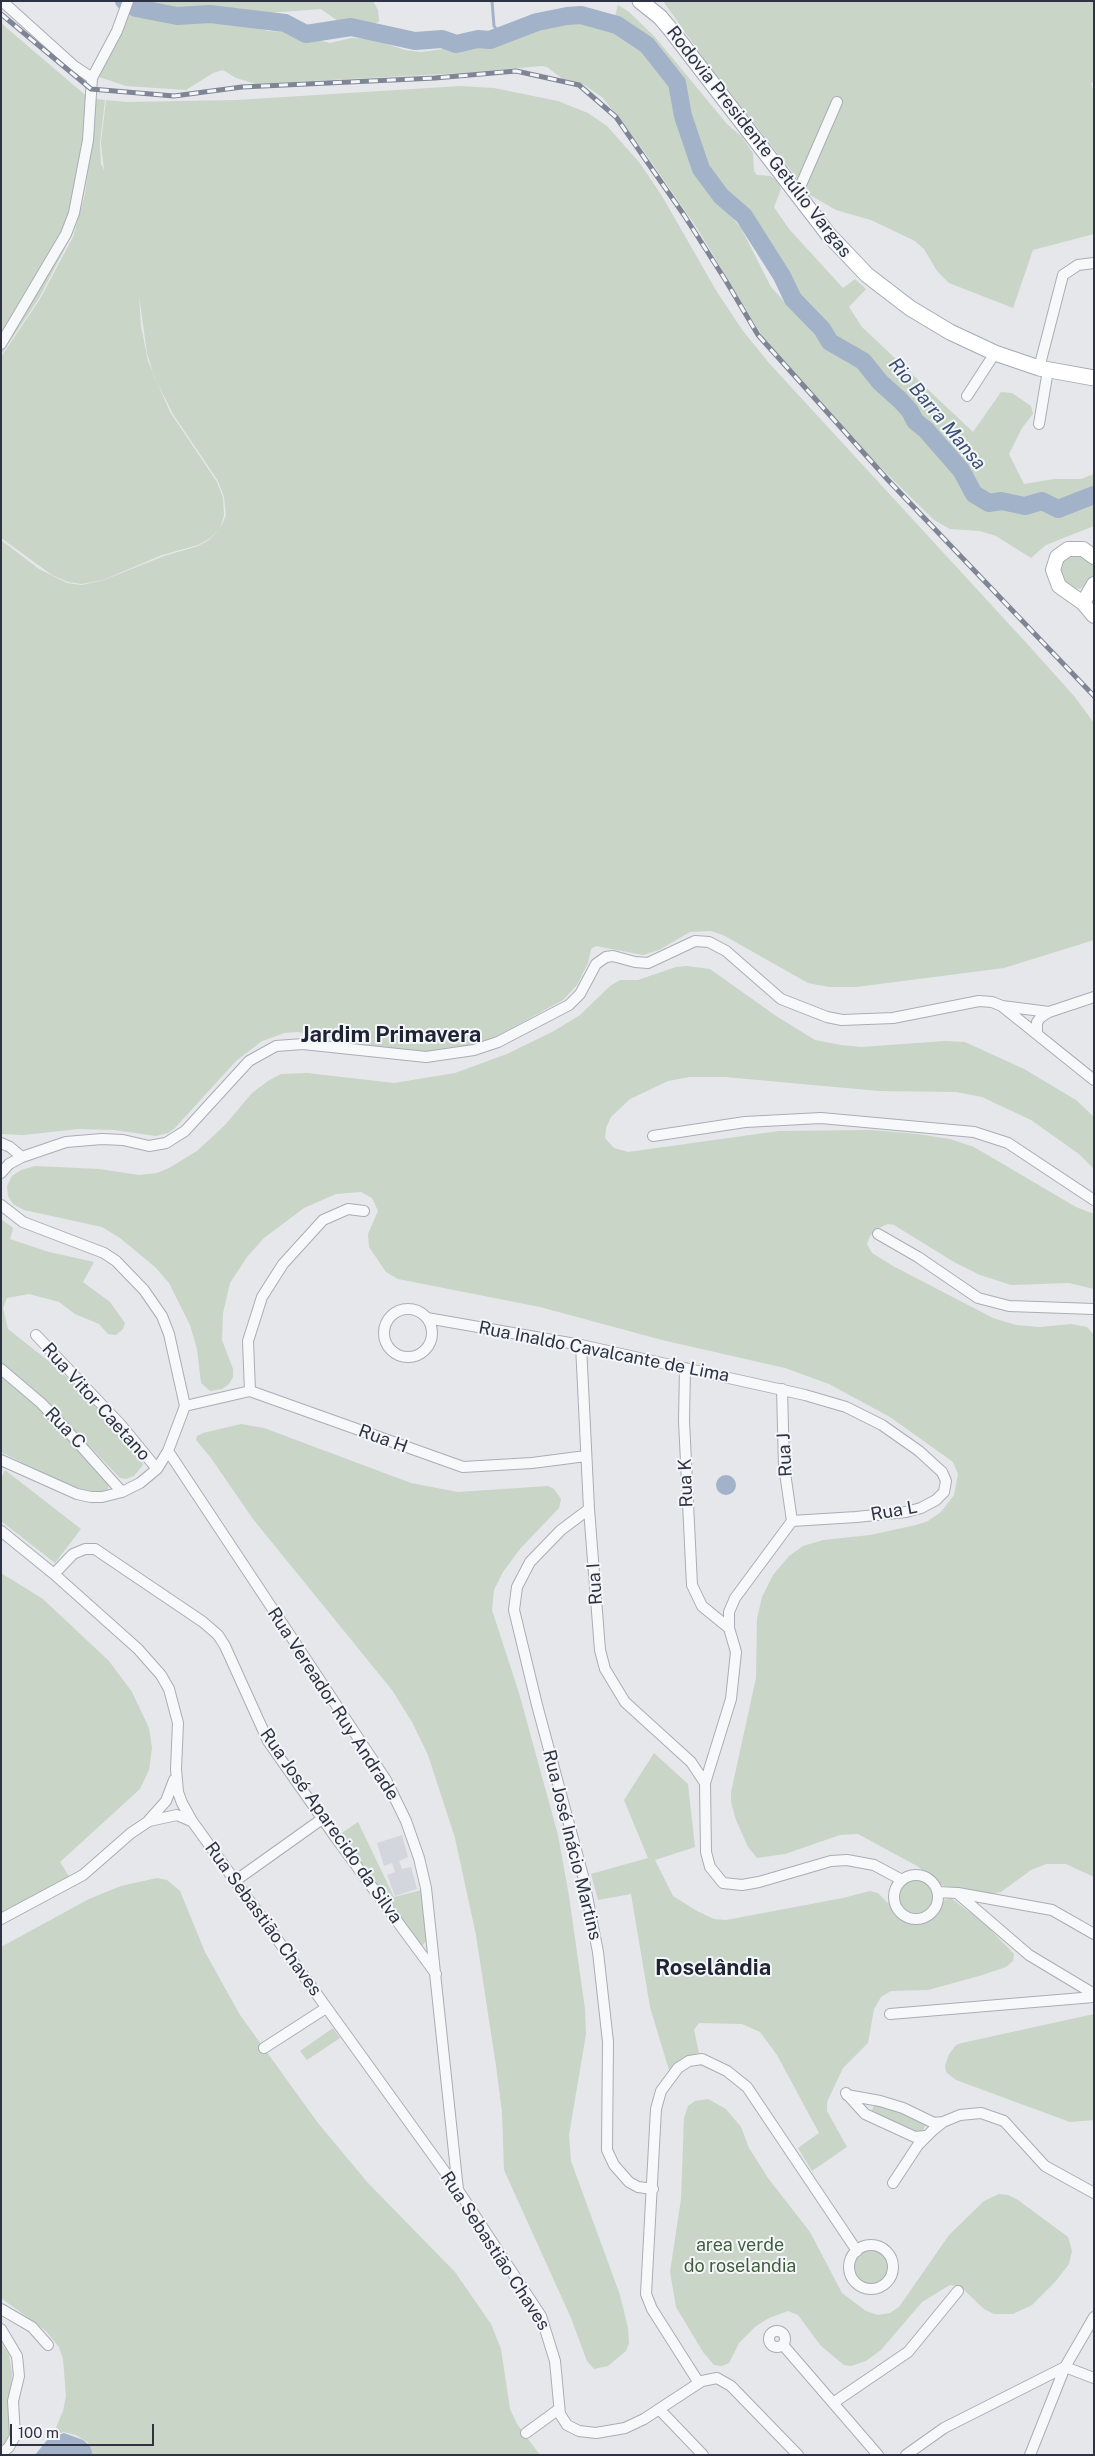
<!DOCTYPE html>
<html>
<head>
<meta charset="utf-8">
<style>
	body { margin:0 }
	#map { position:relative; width:1095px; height:2456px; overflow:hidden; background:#e5e7eb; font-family:"Public Sans",sans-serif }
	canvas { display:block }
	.frame { position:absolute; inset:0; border:2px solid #2d3343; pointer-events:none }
	.scale { position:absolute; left:10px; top:2424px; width:144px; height:22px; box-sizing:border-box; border:2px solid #2d3343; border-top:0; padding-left:6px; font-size:15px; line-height:18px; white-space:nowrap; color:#2d3343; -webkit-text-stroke:4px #f4f6f9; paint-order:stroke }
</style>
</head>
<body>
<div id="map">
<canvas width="1095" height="2456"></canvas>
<div class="frame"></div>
<div class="scale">100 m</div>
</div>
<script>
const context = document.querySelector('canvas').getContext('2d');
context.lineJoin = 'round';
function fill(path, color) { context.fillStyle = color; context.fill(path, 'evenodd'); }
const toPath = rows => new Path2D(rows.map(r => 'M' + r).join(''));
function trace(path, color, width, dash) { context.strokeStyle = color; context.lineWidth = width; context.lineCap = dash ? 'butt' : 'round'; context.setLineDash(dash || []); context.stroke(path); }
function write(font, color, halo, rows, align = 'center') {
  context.font = font + ' "Public Sans",sans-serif'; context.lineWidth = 4; context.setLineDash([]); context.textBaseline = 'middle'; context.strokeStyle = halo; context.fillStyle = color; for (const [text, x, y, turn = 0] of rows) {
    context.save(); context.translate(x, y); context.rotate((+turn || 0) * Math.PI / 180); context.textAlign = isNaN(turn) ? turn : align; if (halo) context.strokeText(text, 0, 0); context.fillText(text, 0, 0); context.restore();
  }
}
fill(toPath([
	[402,1835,408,1857,399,1861,402,1869,411,1867,417,1889,395,1896,387,1875,395,1872,392,1863,384,1866,377,1843]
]), '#d3d6dd');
fill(toPath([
	[145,1,373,1,378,10,379,22,370,25,338,21,321,9,268,13,235,8,218,11,199,7,176,9,154,5],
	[663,1,1094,1,1094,82,1091,83,1094,93,1094,234,1033,250,1013,308,949,283,937,271,924,249,915,241,871,220,836,210,810,195,706,62],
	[618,5,629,12,655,37,727,124,741,136,753,153,754,171,757,175,770,176,778,181,781,189,774,207,789,229,843,288,855,279,866,289,849,307,862,327,973,432,1001,392,1012,393,1031,406,1033,414,1022,428,1009,454,1024,484,1054,479,1081,479,1094,474,1094,492,1070,502,1042,498,1030,503,1003,496,991,498,976,487,966,465,905,400,856,351,835,341,825,324,792,285,750,214,712,178,702,159,686,98,674,67,639,32,616,20,589,12,615,16],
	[129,9,168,21,232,19,268,31,287,32,330,43,351,38,372,39,405,50,421,52,474,45,571,22,593,21,618,33,642,49,668,76,675,95,680,131,692,166,701,181,741,228,771,287,825,346,855,359,873,381,900,403,914,427,923,432,929,443,955,472,977,503,993,509,1004,504,1027,510,1038,508,1057,512,1094,499,1094,526,1046,545,1031,558,996,536,980,531,950,529,934,520,874,461,773,350,762,336,697,228,643,150,603,98,583,84,563,79,547,67,542,66,462,73,256,84,236,78,223,70,213,73,186,90,126,86,99,77],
	[1,23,84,94,96,99,105,100,100,143,101,164,104,170,101,143,106,100,127,102,236,100,461,86,494,88,558,101,588,113,607,126,639,162,662,196,717,292,743,331,769,363,1031,648,1074,696,1094,723,1094,940,1004,968,856,987,829,987,808,983,723,935,711,931,690,932,659,950,643,955,596,946,591,949,588,963,577,985,563,1000,499,1035,473,1045,426,1053,355,1044,298,1032,285,1033,262,1041,236,1061,175,1128,168,1133,156,1136,114,1130,79,1129,23,1135,1,1134,1,540,39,569,67,583,82,585,104,580,164,556,198,546,209,540,220,529,226,515,224,497,218,481,173,414,154,376,147,353,139,296,141,326,148,361,170,412,217,482,223,498,224,515,220,529,209,539,198,545,162,555,103,580,82,584,68,582,52,575,1,538,1,357,40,299,73,237,85,194,95,111,84,195,72,235,39,298,1,355],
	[1069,551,1091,559,1094,564,1093,577,1085,586,1080,589,1064,586,1057,562],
	[687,966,710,969,776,1016,815,1040,841,1045,861,1047,945,1041,965,1042,1024,1069,1076,1100,1094,1117,1094,1169,1079,1154,1031,1120,982,1097,956,1092,879,1091,725,1077,690,1077,668,1081,630,1099,611,1117,606,1128,605,1138,614,1148,628,1152,779,1131,871,1130,918,1134,950,1139,974,1147,1076,1207,1094,1214,1094,1289,1069,1283,1011,1285,980,1275,954,1262,894,1225,888,1224,877,1229,870,1236,867,1244,872,1253,893,1266,993,1318,1016,1325,1040,1327,1071,1324,1087,1327,1094,1335,1094,1877,1066,1864,1046,1864,1031,1870,1001,1892,985,1895,941,1885,917,1866,858,1834,840,1835,785,1854,757,1858,748,1847,736,1820,731,1802,731,1792,756,1678,757,1619,762,1597,773,1575,789,1556,803,1546,823,1540,870,1535,916,1525,928,1521,941,1512,954,1495,958,1474,953,1462,890,1417,829,1384,785,1368,662,1340,540,1307,398,1279,386,1272,369,1247,368,1234,378,1211,372,1198,361,1192,336,1194,304,1208,264,1238,247,1257,230,1283,223,1313,222,1340,233,1369,233,1377,229,1384,222,1389,210,1391,201,1383,197,1349,190,1325,169,1283,155,1267,120,1238,102,1227,24,1210,13,1204,8,1196,7,1186,12,1176,21,1170,35,1166,99,1169,139,1175,157,1173,169,1168,197,1151,225,1125,252,1093,268,1081,281,1074,307,1073,394,1083,455,1073,507,1054,554,1031,580,1015,610,986,620,980,638,980,676,967],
	[1,1219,13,1228,10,1239,49,1252,94,1262,83,1282,110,1302,125,1323,123,1329,116,1335,108,1334,99,1324,75,1314,59,1302,29,1294,7,1298,3,1308,8,1329,56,1367,90,1400,141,1459,143,1465,134,1476,126,1479,120,1478,45,1400,1,1364],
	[1,1376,38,1406,81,1448,109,1485,107,1491,103,1494,78,1491,1,1452],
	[241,1424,264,1428,411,1483,458,1492,548,1486,554,1489,561,1499,559,1508,520,1549,503,1572,494,1590,492,1610,519,1693,558,1835,569,1896,585,2009,586,2034,569,2135,571,2161,620,2295,628,2328,629,2343,626,2351,608,2366,594,2369,587,2361,571,2318,504,2170,502,2112,496,2066,476,1935,455,1838,428,1755,412,1722,392,1690,253,1519,211,1458,196,1440,197,1436,203,1433],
	[5,1470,81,1529,55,1563,1,1521,1,1479],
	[1,1573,43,1599,109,1661,132,1692,149,1728,152,1748,149,1770,140,1789,60,1862,70,1878,1,1915],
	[654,1753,688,1784,695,1847,655,1860,673,1896,697,1911,714,1919,726,1920,843,1898,870,1891,878,1893,902,1918,914,1923,933,1917,941,1908,944,1900,951,1898,986,1925,1014,1954,1013,1961,1006,1967,979,1976,928,1990,891,1991,881,1997,874,2009,868,2043,843,2068,827,2102,827,2111,847,2147,812,2171,798,2148,819,2133,777,2055,760,2032,742,2024,699,2023,694,2030,699,2053,681,2059,669,2070,650,2007,631,1894,598,1900,591,1874,648,1858,624,1800],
	[358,1822,394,1897,422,1890,427,1940,422,1946,418,1946,336,1837],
	[157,1878,167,1880,180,1891,205,1952,240,2015,318,2123,368,2183,455,2272,491,2324,501,2349,510,2409,517,2424,540,2455,93,2455,88,2443,76,2435,64,2432,53,2435,63,2411,66,2396,63,2359,59,2347,46,2331,1,2298,1,1947,89,1899,121,1886],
	'899 1896a17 17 0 1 1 34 0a17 17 0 1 1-34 0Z',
	[1094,2014,1094,2120,1070,2122,956,2080,946,2072,945,2066,949,2054,956,2045,962,2043],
	[333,2028,340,2038,307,2060,300,2051],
	[708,2099,726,2109,741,2127,749,2148,768,2178,810,2232,842,2293,866,2311,878,2315,890,2313,899,2307,949,2235,984,2201,999,2194,1008,2195,1018,2200,1068,2237,1072,2251,1069,2264,1055,2282,1032,2305,1013,2314,994,2314,984,2309,961,2287,950,2285,922,2302,881,2350,866,2361,851,2366,844,2365,821,2346,798,2315,788,2311,769,2318,756,2326,739,2343,729,2363,722,2366,714,2365,703,2352,676,2307,670,2272,681,2199,684,2118,688,2106,695,2101],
	[875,2102,927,2122,920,2137,870,2116],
	'851 2266a20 20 0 1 1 40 0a20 20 0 1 1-40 0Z',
	[1,2342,9,2355,12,2373,9,2406,11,2437,1,2449]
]), '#c9d5c6');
fill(toPath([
	'716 1485a10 10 0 1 1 20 0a10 10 0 1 1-20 0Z',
	[64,2433,83,2440,90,2446,93,2455,35,2455,48,2439]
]), '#a2b2c8');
trace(toPath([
	[492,1,494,26,501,36]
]), '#a2b2c8', 3);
trace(toPath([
	[124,1,136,8,177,16,210,14,285,23,306,34,351,27,415,41,442,39,456,44,478,39,490,40,537,22,567,16,581,15,617,25,647,45,677,83,683,116,701,169,721,196,744,216,782,276,793,299,822,329,830,342,863,361,880,382,900,400,910,411,915,421,926,430,961,470,974,494,989,503,1001,501,1025,506,1042,501,1058,509,1094,495]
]), '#a2b2c8', 18);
const street = toPath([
	[2,1,74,66,92,78],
	[797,194,837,102],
	[1,344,66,234,74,213,88,140,92,78,117,31,128,1],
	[1039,368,1063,275,1078,265,1094,263],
	[967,396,995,353],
	[1039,424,1048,370],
	[1003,1007,1094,1080],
	[1037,1034,1037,1022,1041,1017,1049,1012,1094,997],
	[653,1136,745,1122,821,1118,974,1132,1008,1143,1094,1200],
	[1,1143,10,1147,22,1157],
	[1,1173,9,1164,22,1157,66,1142,102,1139,123,1140,149,1146,166,1143,185,1131,249,1061,276,1046,303,1044,426,1057,474,1050,498,1042,569,1005,580,994,596,964,606,957,613,956,635,962,648,963,695,941,709,942,726,951,781,999,827,1017,842,1020,893,1018,979,1001,992,1002,1002,1006,1049,1012],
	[1,1205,23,1222,104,1253,116,1261,144,1290,162,1316,169,1334,185,1406,168,1451,157,1469,140,1483,122,1492,102,1497,91,1497,77,1494,1,1460],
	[878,1234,918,1257,978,1298,1009,1306,1094,1309],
	'384 1333a24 24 0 1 1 48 0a24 24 0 1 1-48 0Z',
	[427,1318,581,1345,805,1395,846,1407,882,1425,919,1451,942,1472,946,1481,944,1492,936,1500,921,1508,906,1512,856,1517,792,1521,735,1598,729,1612,729,1628],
	[36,1335,121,1425,157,1469],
	[581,1345,589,1509,600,1650,605,1669,625,1702,691,1762,705,1783],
	[685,1368,684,1421,692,1585,702,1606,729,1628,736,1652,731,1699,705,1783,706,1852,710,1867,723,1883,742,1885,759,1882,831,1861,847,1860,874,1865,902,1880],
	[1,1369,41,1403,64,1427,122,1492],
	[782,1389,784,1466,792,1521],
	[250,1391,248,1341,262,1297,283,1264,323,1220,348,1209,364,1211],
	[185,1406,250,1391,463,1467,532,1463,586,1456],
	[168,1451,386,1780,406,1821,419,1858,426,1888,458,2190],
	[589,1509,561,1530,530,1562,517,1587,514,1610,537,1705,583,1876,598,1952,608,2042,607,2150,614,2165,629,2182,638,2187,653,2189],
	[1,1531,54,1574,138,1649,161,1675,169,1689,178,1723,176,1769,178,1792,182,1803,192,1821,458,2190,541,2316,555,2361,560,2414,567,2425,579,2431,596,2433,625,2428,644,2419,702,2381,717,2378,731,2386,798,2455],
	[54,1574,73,1554,85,1549,95,1549,203,1622,218,1635,225,1646,268,1741,336,1838,436,1974],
	[149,1820,166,1801,174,1780],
	'894 1897a22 22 0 1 1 44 0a22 22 0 1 1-44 0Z',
	[235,1881,322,1819],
	[938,1892,957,1893,1029,1955,1094,1994],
	[958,1893,1052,1910,1094,1934],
	[1,1919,83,1875,131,1833,149,1821,177,1815,191,1821],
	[890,2014,1094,1997],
	[264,2048,326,2008],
	[846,2093,865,2114,915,2137,925,2136],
	[847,2095,880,2101,903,2108,934,2123,943,2122],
	[893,2183,918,2145,933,2130,943,2122,960,2115,981,2113,1004,2121,1045,2166,1094,2193],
	'849 2267a22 22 0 1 1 44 0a22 22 0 1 1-44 0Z',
	[1,2309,32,2327,48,2345],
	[1,2329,17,2356,19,2376,13,2401,15,2436,9,2447,1,2454],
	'769 2339a8 8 0 1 1 16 0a8 8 0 1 1-16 0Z',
	[783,2345,878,2455],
	[699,2383,652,2309,646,2294,656,2109,661,2091,678,2068,689,2061,702,2059,727,2071,747,2087,857,2251],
	[833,2403,908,2352,958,2291],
	[659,2409,703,2455],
	[526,2433,559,2409],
	[906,2455,944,2428,1065,2367,1094,2378],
	[1030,2455,1065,2367,1094,2317]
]);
const secondary = toPath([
	[1094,557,1083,549,1068,549,1057,557,1053,570,1059,586,1083,603,1094,616],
	[1083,603,1094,584]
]);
const primary = toPath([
	[640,1,660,17,671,30,828,234,867,275,910,308,950,332,995,353,1039,368,1094,378]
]);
trace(street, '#aaadb5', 12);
trace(secondary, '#aaadb5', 16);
trace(primary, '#a5aab6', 17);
trace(street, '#f7f8fa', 10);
trace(secondary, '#fff', 14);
trace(primary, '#fff', 15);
const rail = toPath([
	[1,14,91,89,174,96,242,87,435,78,516,71,579,85,616,117,684,215,726,281,758,335,888,480,1094,696]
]);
trace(rail, '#7f8594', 5);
trace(rail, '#f4f6f9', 3, [9]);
write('18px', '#2d3343', '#f4f6f9', [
	["Rodovia Presidente Getúlio Vargas",759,142,52],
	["Rua Inaldo Cavalcante de Lima",604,1352,11],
	["Rua Vitor Caetano",96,1402,48],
	["Rua C",65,1428,46],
	["Rua H",383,1439,20],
	["Rua J",785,1455,-93],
	["Rua K",686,1483,-92],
	["Rua L",894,1511,-10],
	["Rua I",595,1584,-94],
	["Rua Vereador Ruy Andrade",333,1704,57],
	["Rua José Aparecido da Silva",331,1826,55],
	["Rua José Inácio Martins",572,1845,76],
	["Rua Sebastião Chaves",263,1919,54],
	["Rua Sebastião Chaves",495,2251,57]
]);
write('18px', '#3f5e3b', '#f4f6f9', [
	["area verde",740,2245],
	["do roselandia",740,2266]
]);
write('italic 19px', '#394f74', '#f4f6f9', [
	["Rio Barra Mansa",937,414,50]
]);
write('bold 22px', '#1f2434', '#f4f6f9', [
	["Jardim Primavera",391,1035],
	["Roselândia",713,1968]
]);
</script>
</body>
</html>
